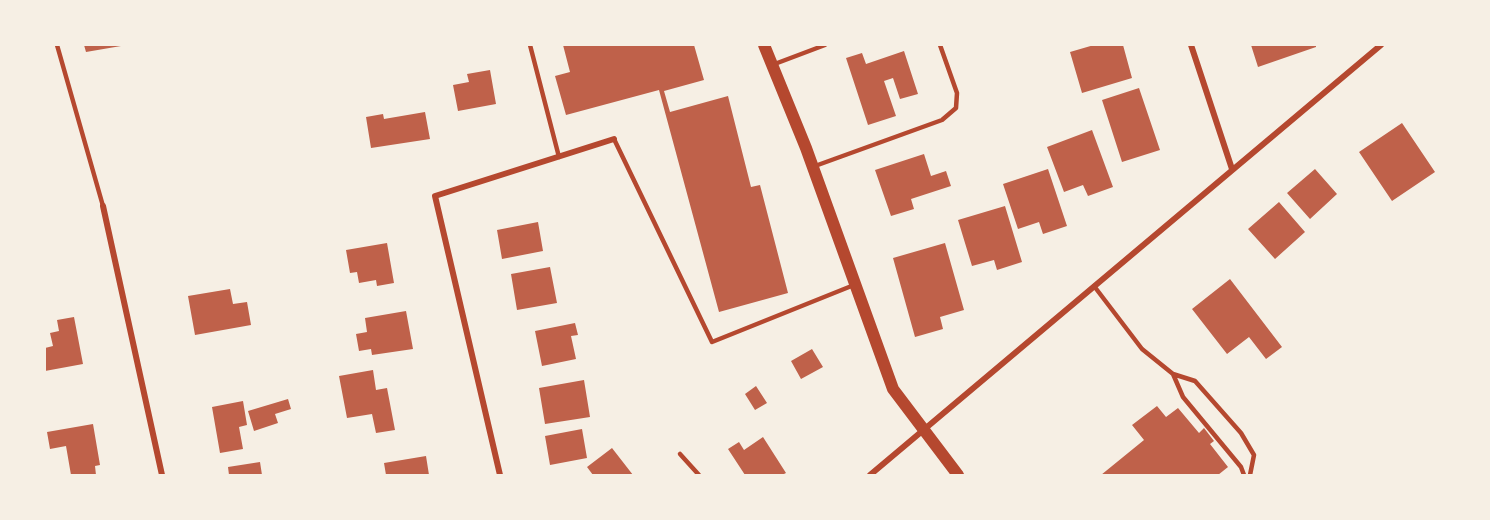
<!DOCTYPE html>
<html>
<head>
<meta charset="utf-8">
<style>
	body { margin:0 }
	#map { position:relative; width:1490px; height:520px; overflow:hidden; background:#f6efe4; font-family:"Exo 2",sans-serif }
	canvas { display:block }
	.frame { position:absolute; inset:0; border:46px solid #f6efe4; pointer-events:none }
</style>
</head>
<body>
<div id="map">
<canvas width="1490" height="520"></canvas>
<div class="frame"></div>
</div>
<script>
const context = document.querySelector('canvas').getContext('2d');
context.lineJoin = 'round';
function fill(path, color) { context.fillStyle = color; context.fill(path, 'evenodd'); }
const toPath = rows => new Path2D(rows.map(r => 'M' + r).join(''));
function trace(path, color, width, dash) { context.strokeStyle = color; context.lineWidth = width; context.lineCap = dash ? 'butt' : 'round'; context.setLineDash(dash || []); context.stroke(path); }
fill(toPath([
	[84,45,121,45,121,46,86,52],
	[563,45,694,45,704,80,664,91,670,112,728,96,751,187,760,185,788,293,719,312,659,90,566,115,555,76,570,72],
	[1094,45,1123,45,1132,78,1082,93,1070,52],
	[1251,45,1316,45,1316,47,1258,67],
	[904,51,918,94,900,99,893,78,884,81,896,116,868,125,846,58,862,53,866,64],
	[490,70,496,104,458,111,453,85,469,82,467,74],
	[1139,88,1160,150,1122,162,1102,100],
	[425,112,430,139,371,148,366,117,383,114,384,119],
	[1402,123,1435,172,1392,201,1359,152],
	[1092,130,1113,187,1088,196,1083,185,1064,192,1047,147],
	[924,154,931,176,946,171,951,186,911,199,914,209,891,216,875,170],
	[1048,169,1067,226,1043,234,1039,222,1018,229,1003,184],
	[1315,169,1337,194,1310,219,1287,193],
	[1279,202,1305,232,1275,259,1248,229],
	[1005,206,1022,262,997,270,994,260,972,266,958,220],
	[538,222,543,251,502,259,497,230],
	[387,243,394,283,377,286,376,280,359,283,357,272,350,273,346,250],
	[945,243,964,310,940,317,943,329,915,337,893,258],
	[550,267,557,303,517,310,511,274],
	[1230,279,1282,347,1266,359,1249,337,1227,354,1192,309],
	[230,289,233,304,247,302,251,325,195,335,188,296],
	[406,311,413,349,372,355,371,349,359,351,356,334,367,332,365,318],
	[74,317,83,364,45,371,45,348,53,346,50,333,59,331,57,320],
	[575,323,578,335,571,336,576,359,542,366,535,331],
	[812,349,823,367,801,379,791,361],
	[373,370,376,390,387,388,395,430,376,433,372,414,347,418,339,376],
	[584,380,590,417,545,424,539,388],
	[756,386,767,403,755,410,745,394],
	[288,399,291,409,275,414,278,423,254,431,248,411],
	[243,401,247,425,239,427,243,449,220,453,212,407],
	[1157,406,1166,417,1178,408,1199,433,1204,428,1214,441,1210,444,1228,467,1218,475,1101,475,1144,440,1132,425],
	[93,424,100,465,95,466,96,475,71,475,66,446,50,449,47,432],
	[582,429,587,458,550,465,545,436],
	[763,437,786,473,782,475,745,475,728,449,739,442,744,450],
	[612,448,633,475,593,475,587,467],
	[426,456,429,475,386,475,384,463],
	[260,462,262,475,229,475,228,467]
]), '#bf614a');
trace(toPath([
	[57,45,103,206],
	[530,45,559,157],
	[772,65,825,45],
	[614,139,712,342,854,285],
	[815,166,942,120,956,108,957,93,940,45],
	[1094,286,1142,349,1173,374,1195,381,1241,433,1254,455,1250,475],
	[1173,374,1183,397,1241,467,1244,475],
	[680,454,699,475]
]), '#b5482f', 4.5);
trace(toPath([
	[1191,45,1232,169],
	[103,206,162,475],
	[500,475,435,196,614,139],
	[870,475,1381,45]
]), '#b5482f', 6);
trace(toPath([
	[764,45,806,148,893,389,958,475]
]), '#b5482f', 12);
</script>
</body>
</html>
